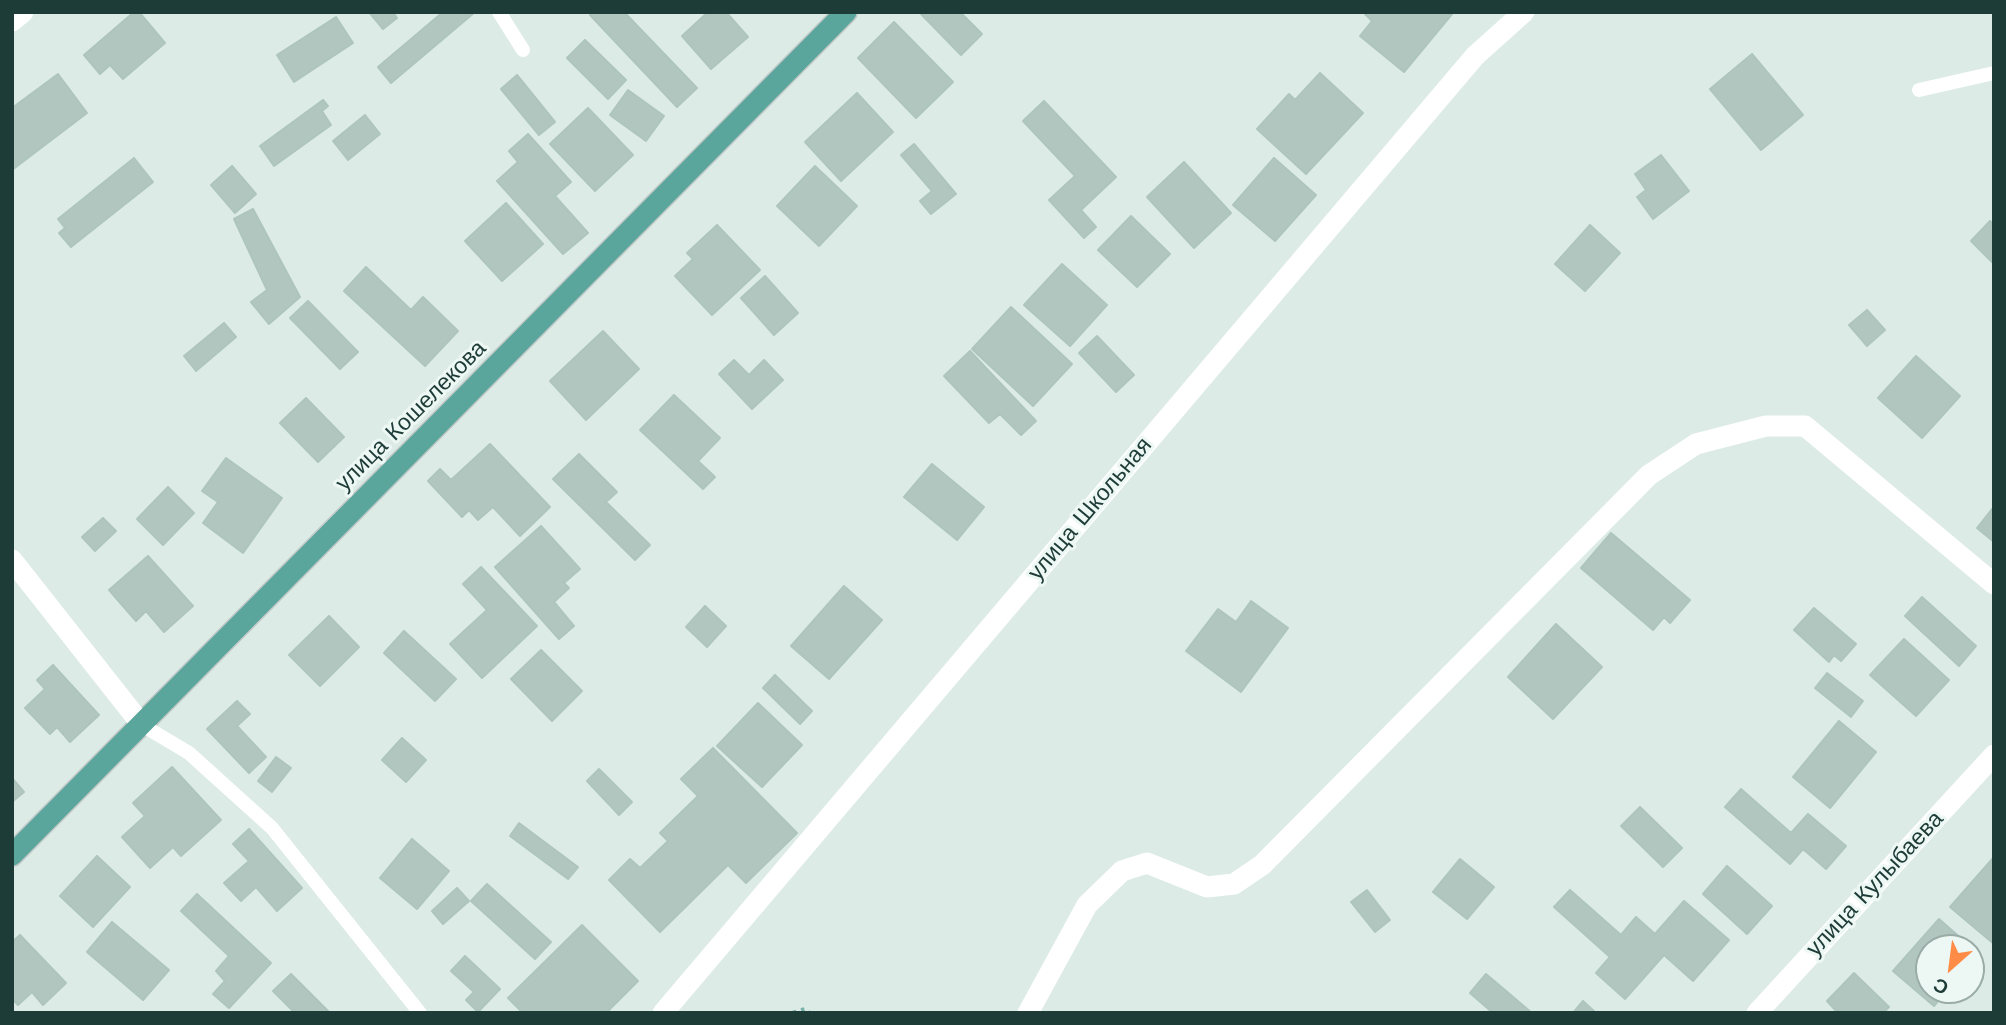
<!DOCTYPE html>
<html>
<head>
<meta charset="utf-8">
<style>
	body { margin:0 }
	#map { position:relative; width:2006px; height:1025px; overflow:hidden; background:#dcebe6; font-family:"Work Sans",sans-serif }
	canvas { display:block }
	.frame { position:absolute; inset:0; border:14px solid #1d3b37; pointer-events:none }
	.north { position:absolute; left:1915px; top:934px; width:70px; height:70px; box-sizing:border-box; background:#edf7f3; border:2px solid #9aaca8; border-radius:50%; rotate:208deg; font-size:19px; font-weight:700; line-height:28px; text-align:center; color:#1d3b37 }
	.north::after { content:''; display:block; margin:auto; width:24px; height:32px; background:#ff8c46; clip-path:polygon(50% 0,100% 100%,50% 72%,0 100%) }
</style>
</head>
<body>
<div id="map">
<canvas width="2006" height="1025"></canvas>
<div class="frame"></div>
<div class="north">С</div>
</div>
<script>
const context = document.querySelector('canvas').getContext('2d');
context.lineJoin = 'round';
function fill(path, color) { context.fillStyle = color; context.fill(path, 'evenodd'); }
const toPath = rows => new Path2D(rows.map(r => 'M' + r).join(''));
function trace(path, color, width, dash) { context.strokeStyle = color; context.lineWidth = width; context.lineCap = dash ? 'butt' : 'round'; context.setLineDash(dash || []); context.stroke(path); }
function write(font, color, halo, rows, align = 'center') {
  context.font = font + ' "Work Sans",sans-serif'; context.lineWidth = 6; context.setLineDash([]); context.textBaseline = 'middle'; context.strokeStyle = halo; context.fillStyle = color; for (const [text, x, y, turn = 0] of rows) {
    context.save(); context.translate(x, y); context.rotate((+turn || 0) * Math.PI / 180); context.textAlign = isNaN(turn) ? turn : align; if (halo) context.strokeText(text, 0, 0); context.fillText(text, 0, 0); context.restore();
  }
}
const building = toPath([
	[134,12,139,12,165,43,123,79,110,65,100,74,84,55,134,12],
	[369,12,393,12,397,18,383,29,369,12],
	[443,12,475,12,391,83,378,67,443,12],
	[592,12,624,12,697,88,677,107,590,15,592,12],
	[708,12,726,12,748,37,711,69,682,36,708,12],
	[922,12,960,12,982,34,961,55,921,14,922,12],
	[1366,12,1450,12,1452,14,1404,72,1360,36,1372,21,1365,14,1366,12],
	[336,17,353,43,294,82,277,55,336,17],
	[894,22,953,82,916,118,858,58,894,22],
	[585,40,626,80,608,99,567,58,585,40],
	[1752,54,1803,115,1761,150,1710,89,1752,54],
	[1320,73,1363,113,1306,174,1257,129,1289,94,1295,100,1320,73],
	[58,74,87,113,12,170,12,108,58,74],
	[517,75,555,122,539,135,501,89,517,75],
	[628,90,664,116,646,141,610,115,628,90],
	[857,93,893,132,841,181,805,142,857,93],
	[323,100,328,106,322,111,331,125,274,166,260,146,323,100],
	[1044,101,1116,177,1081,210,1096,227,1084,238,1049,200,1075,176,1023,121,1044,101],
	[588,108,633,155,595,191,550,144,588,108],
	[365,115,380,134,348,160,333,141,365,115],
	[528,134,571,182,555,196,588,233,563,254,497,181,518,162,509,151,528,134],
	[914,144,956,194,931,214,920,201,932,191,901,155,914,144],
	[1661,155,1689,191,1653,219,1637,197,1646,190,1635,174,1661,155],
	[134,158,153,182,71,247,59,233,65,228,58,219,134,158],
	[1274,158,1316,195,1275,241,1233,205,1274,158],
	[1184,162,1231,213,1194,248,1147,197,1184,162],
	[232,166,256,194,235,213,211,185,232,166],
	[815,166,857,206,819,246,777,206,815,166],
	[506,203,543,244,502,281,465,241,506,203],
	[253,209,300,297,269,324,251,302,267,290,234,219,253,209],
	[1131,216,1170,254,1137,287,1098,250,1131,216],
	[1990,221,1994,225,1994,264,1971,241,1990,221],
	[717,225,760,270,712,315,675,276,693,259,687,253,717,225],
	[1590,225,1620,253,1585,291,1555,264,1590,225],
	[1062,264,1107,305,1070,346,1024,305,1062,264],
	[366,267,411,310,423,297,458,331,425,366,344,291,366,267],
	[765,276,798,313,774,335,741,298,765,276],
	[308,301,358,352,340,369,290,318,308,301],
	[1011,307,1072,364,1033,406,972,349,1011,307],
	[1867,310,1885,330,1867,346,1849,325,1867,310],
	[224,323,236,337,196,371,184,356,224,323],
	[603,331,639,369,586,420,550,381,603,331],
	[1097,336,1134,375,1116,392,1079,353,1097,336],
	[970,351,1036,421,1021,435,1000,414,989,423,944,376,970,351],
	[1916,356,1960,396,1922,438,1878,398,1916,356],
	[734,360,749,375,764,360,783,380,752,409,719,374,734,360],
	[674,395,720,438,698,461,715,477,703,489,640,430,674,395],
	[306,398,344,437,318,462,280,423,306,398],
	[490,444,550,507,520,536,493,507,478,520,469,510,462,517,428,481,440,469,451,480,490,444],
	[579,454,617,492,606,502,650,545,635,560,553,479,579,454],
	[226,458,282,498,243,553,203,523,218,502,202,491,226,458],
	[932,464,984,507,957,540,904,497,932,464],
	[168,487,194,513,163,545,137,519,168,487],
	[1992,509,1994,510,1994,542,1977,528,1992,509],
	[103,518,116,531,95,551,82,537,103,518],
	[541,526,580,569,564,583,569,588,554,602,574,626,559,639,495,567,541,526],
	[1611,533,1690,600,1670,623,1664,617,1653,630,1581,568,1611,533],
	[148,556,193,606,164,632,146,611,136,621,109,590,148,556],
	[481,567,537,626,482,678,450,644,487,610,463,584,481,567],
	[844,586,882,620,829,679,791,646,844,586],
	[1922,597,1976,646,1959,666,1905,616,1922,597],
	[1251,601,1288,628,1241,692,1186,651,1218,609,1236,622,1251,601],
	[705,606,726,626,707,647,686,627,705,606],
	[1814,608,1856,644,1841,661,1834,655,1829,662,1794,630,1814,608],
	[329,616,359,647,320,686,289,655,329,616],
	[1556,624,1602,667,1553,719,1508,677,1556,624],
	[404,631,456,679,435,701,384,653,404,631],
	[1904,639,1949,680,1916,716,1870,675,1904,639],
	[541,650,582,691,552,721,511,679,541,650],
	[53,665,99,715,70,742,57,727,50,734,25,708,45,689,37,680,53,665],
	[1827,673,1863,701,1851,717,1815,688,1827,673],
	[775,675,812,711,800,724,763,688,775,675],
	[237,701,250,714,237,726,266,757,249,773,207,729,237,701],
	[758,703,802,745,762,787,717,746,758,703],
	[1839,721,1876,752,1830,808,1793,777,1839,721],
	[402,738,426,760,406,782,382,760,402,738],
	[713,748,797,833,746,883,728,865,660,932,609,880,630,859,640,868,668,841,660,833,698,796,681,779,713,748],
	[276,757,291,768,272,792,258,781,276,757],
	[172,767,221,820,181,856,173,847,150,868,122,837,145,816,133,803,172,767],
	[599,769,632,802,619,815,587,781,599,769],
	[12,778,24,792,12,802,12,778],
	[1741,789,1791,833,1808,814,1846,846,1826,869,1803,849,1790,864,1725,807,1741,789],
	[1640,807,1682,848,1663,867,1621,826,1640,807],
	[519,823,578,867,568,879,510,836,519,823],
	[249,829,302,888,277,911,256,887,241,901,224,883,249,861,233,844,249,829],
	[412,839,449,871,417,909,380,878,412,839],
	[97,856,130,887,93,927,60,896,97,856],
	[1994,857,1994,944,1950,907,1994,857],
	[1460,859,1494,887,1467,919,1433,892,1460,859],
	[1727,866,1772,906,1747,934,1703,894,1727,866],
	[487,884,551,942,535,959,471,901,487,884],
	[457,888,469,901,443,924,432,911,457,888],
	[1367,890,1390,920,1375,932,1351,902,1367,890],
	[1570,890,1621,935,1636,917,1655,934,1684,901,1729,940,1693,981,1664,955,1625,999,1596,973,1610,957,1554,907,1570,890],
	[197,894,271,963,229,1008,213,994,225,981,216,971,229,956,181,911,197,894],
	[1939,919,1979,954,1971,963,1971,948,1929,948,1929,990,1947,990,1934,1006,1893,971,1939,919],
	[112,922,169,970,143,1000,87,952,112,922],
	[582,925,638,981,606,1013,523,1013,508,998,582,925],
	[20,935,66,983,43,1005,32,992,18,1005,12,999,12,942,20,935],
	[465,956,500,989,478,1012,466,1000,474,992,451,971,465,956],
	[1854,973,1889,1007,1883,1013,1838,1013,1827,1001,1854,973],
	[291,974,330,1013,295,1013,273,991,291,974],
	[1486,974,1532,1013,1493,1013,1470,993,1486,974],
	[1583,1001,1596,1013,1573,1013,1583,1001]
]);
fill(building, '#b2c6c0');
trace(building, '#aec5be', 2);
const primary = toPath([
	[12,855,846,12]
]);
trace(primary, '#c0c8c7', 24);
trace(toPath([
	[793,1013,806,1009,809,1013]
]), '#79b2a8', 4.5, [3.5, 5]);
trace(toPath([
	[499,12,523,50],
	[1919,90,1994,73],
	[142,725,189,753,272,828,420,1013]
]), '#fff', 14);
trace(toPath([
	[12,21,23,12],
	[12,560,142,725],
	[663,1013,1475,56,1524,12],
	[1028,1013,1087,905,1122,871,1147,863,1207,887,1234,884,1262,865,1649,475,1696,444,1766,426,1805,426,1994,584],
	[1757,1013,1994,755]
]), '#fff', 21);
trace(primary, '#5ba69c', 21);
write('23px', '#1d3b37', '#edf7f3', [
	["улица Кошелекова",411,416,-45],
	["улица Школьная",1090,509,-50],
	["улица Кулыбаева",1875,884,-47]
]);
</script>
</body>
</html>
